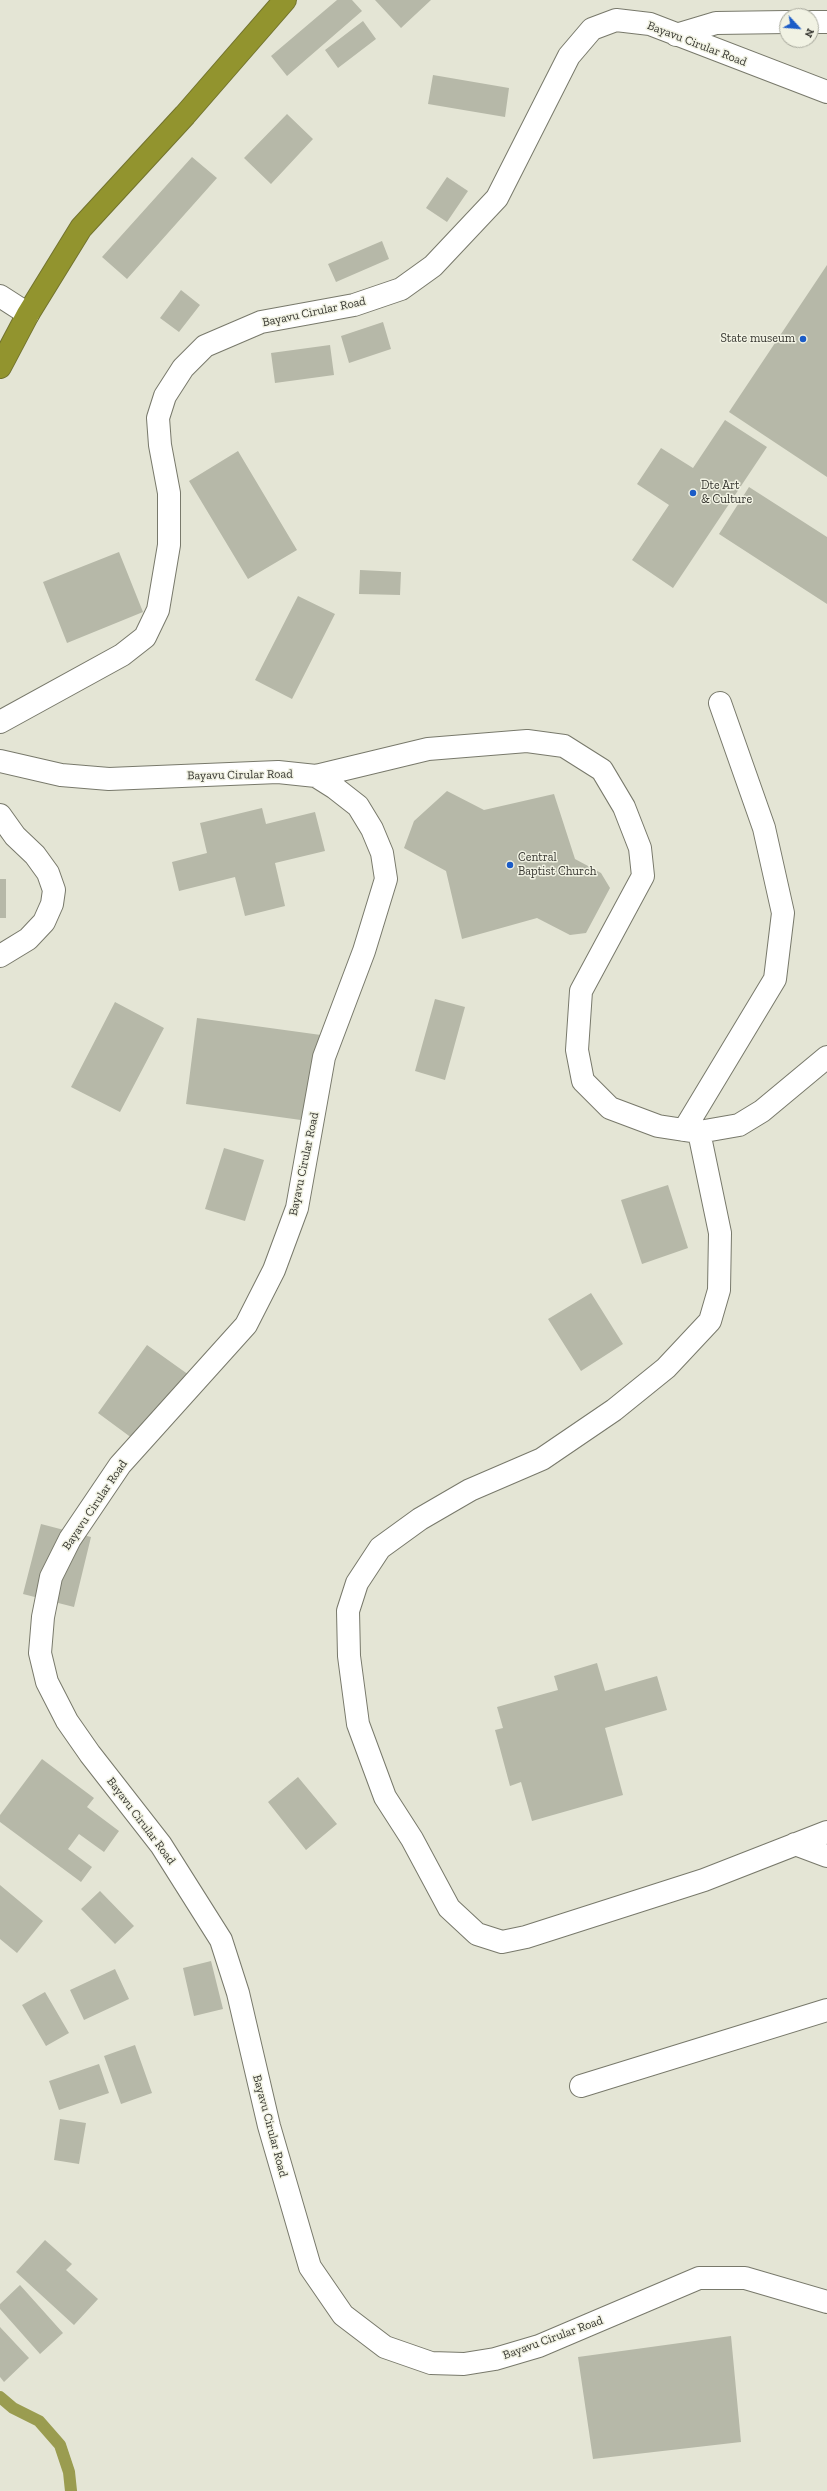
<!DOCTYPE html>
<html>
<head>
<meta charset="utf-8">
<style>
	body { margin:0 }
	#map { position:relative; width:827px; height:2491px; overflow:hidden; background:#e4e5d5; font-family:"Zilla Slab",serif }
	canvas { display:block }
	.north { position:absolute; left:779px; top:8px; width:40px; height:40px; box-sizing:border-box; background:#f1f2e3; border:1px solid #a6a79b; border-radius:50%; rotate:116deg; font-size:11px; font-weight:700; line-height:16px; text-align:center; color:#363630 }
	.north::after { content:''; display:block; margin:auto; width:14px; height:18px; background:#1b5cc7; clip-path:polygon(50% 0,100% 100%,50% 72%,0 100%) }
</style>
</head>
<body>
<div id="map">
<canvas width="827" height="2491"></canvas>
<div class="north">N</div>
</div>
<script>
const context = document.querySelector('canvas').getContext('2d');
context.lineJoin = 'round';
const toPath = rows => new Path2D(rows.map(r => 'M' + r).join(''));
function trace(path, color, width, dash) { context.strokeStyle = color; context.lineWidth = width; context.lineCap = dash ? 'butt' : 'round'; context.setLineDash(dash || []); context.stroke(path); }
function fill(path, color) { context.fillStyle = color; context.fill(path, 'evenodd'); }
function write(font, color, halo, rows, align = 'center') {
  context.font = font + ' "Zilla Slab",serif'; context.lineWidth = 3; context.setLineDash([]); context.textBaseline = 'middle'; context.strokeStyle = halo; context.fillStyle = color; for (const [text, x, y, turn = 0] of rows) {
    context.save(); context.translate(x, y); context.rotate((+turn || 0) * Math.PI / 180); context.textAlign = isNaN(turn) ? turn : align; if (halo) context.strokeText(text, 0, 0); context.fillText(text, 0, 0); context.restore();
  }
}
trace(toPath([
	[0,2397,13,2408,39,2421,60,2445,69,2472,71,2491]
]), '#9a9c50', 12);
fill(toPath([
	[337,0,352,0,362,11,287,76,271,56],
	[375,0,431,0,401,28],
	[363,21,376,39,338,68,325,50],
	[433,75,509,88,505,117,428,104],
	[287,114,313,139,271,184,244,158],
	[192,157,217,178,127,279,102,257],
	[447,177,468,191,447,222,426,208],
	[382,241,389,259,336,282,328,264],
	[827,265,827,477,729,412],
	[181,290,200,305,179,332,160,318],
	[383,322,391,349,349,363,341,336],
	[330,345,334,375,275,383,271,353],
	[725,420,767,447,673,588,632,560,669,505,637,484,661,448,693,468],
	[238,451,297,550,248,579,189,481],
	[749,487,827,537,827,604,719,534],
	[119,552,143,612,67,643,43,582],
	[360,570,401,572,400,595,359,594],
	[298,596,335,614,292,699,255,680],
	[447,791,484,810,554,794,575,859,601,873,610,888,586,933,570,935,537,918,462,939,446,871,404,848,414,821],
	[262,808,266,824,315,812,325,851,275,863,285,906,245,916,235,877,179,891,172,862,207,853,200,823],
	[0,879,6,879,6,918,0,918],
	[435,999,465,1007,445,1080,415,1071],
	[115,1002,164,1028,120,1112,71,1087],
	[197,1018,321,1035,308,1121,186,1104],
	[224,1148,264,1160,245,1221,205,1209],
	[668,1185,688,1248,642,1264,621,1200],
	[591,1293,623,1344,581,1371,548,1319],
	[147,1345,189,1375,140,1444,98,1413],
	[41,1524,91,1537,74,1607,23,1594],
	[597,1663,605,1691,657,1676,667,1710,605,1728,623,1795,532,1821,521,1782,510,1786,495,1730,503,1728,497,1707,558,1690,554,1676],
	[42,1759,94,1798,87,1807,119,1831,104,1852,79,1834,68,1849,92,1867,81,1882,0,1822,0,1815],
	[298,1777,337,1824,306,1850,268,1802],
	[0,1885,43,1921,17,1953,0,1939],
	[100,1891,134,1926,115,1944,81,1909],
	[211,1961,223,2009,194,2016,183,1968],
	[115,1969,129,1999,84,2020,70,1990],
	[45,1992,69,2033,46,2046,22,2005],
	[135,2045,152,2093,121,2104,104,2056],
	[99,2064,109,2093,59,2110,49,2081],
	[60,2119,86,2123,79,2164,54,2160],
	[45,2240,72,2264,66,2270,98,2299,74,2325,16,2272],
	[20,2285,63,2333,40,2354,0,2309,0,2304],
	[0,2327,29,2358,4,2382,0,2377],
	[731,2336,741,2442,593,2459,578,2357]
]), '#b6b8a8');
const minor = toPath([
	[811,22,827,22],
	[676,35,716,23,787,22],
	[0,296,28,314],
	[0,722,122,655,145,637,158,610,169,545,169,493,160,445,158,418,165,396,183,368,205,346,261,322,354,305,401,289,433,266,497,198,569,56,592,29,616,20,650,24,827,92],
	[0,761,61,775,109,779,278,772,316,776,335,788,358,806,372,829,382,853,386,879,364,951,324,1057,297,1208,274,1270,246,1325,120,1465,70,1539,51,1577,43,1617,40,1653,47,1682,67,1721,90,1754,161,1845,221,1940,238,1993,269,2126,310,2267,343,2315,385,2347,431,2363,464,2364,495,2359,539,2346,699,2278,745,2278,827,2302],
	[316,776,428,749,527,741,564,746,602,770,624,807,640,848,643,876,581,991,577,1050,583,1081,610,1108,658,1126,684,1130,699,1132,739,1125,762,1111,827,1057],
	[0,815,15,836,35,855,48,873,54,890,52,904,44,922,28,939,0,956],
	[684,1130,775,979,783,913,764,828,720,703],
	[699,1132,720,1233,719,1290,710,1321,666,1368,614,1410,542,1459,470,1490,420,1519,380,1548,357,1583,348,1611,349,1656,358,1724,385,1797,412,1839,449,1908,477,1934,502,1942,526,1937,704,1880,827,1832],
	[795,1844,827,1856],
	[581,2086,827,2010]
]);
const highway = toPath([
	[0,367,28,314,81,228,185,115,285,0]
]);
trace(minor, '#78796b', 24);
trace(highway, '#72732f', 24);
trace(minor, '#fff', 22);
trace(highway, '#92942e', 22);
for (const [x, y, r, color] of [
	[803,339,4,"#1b5cc7"],
	[693,493,4,"#1b5cc7"],
	[510,865,4,"#1b5cc7"]
]) { const dot = new Path2D(); dot.arc(x, y, r, 0, 2 * Math.PI); context.fillStyle = color; context.fill(dot); trace(dot, '#f1f2e3', 1.5); }
write('12px', '#363630', '#f1f2e3', [
	["Bayavu Cirular Road",697,44,21],
	["Bayavu Cirular Road",314,312,-12],
	["Bayavu Cirular Road",240,775,-1],
	["Bayavu Cirular Road",304,1164,-78],
	["Bayavu Cirular Road",95,1505,-56],
	["Bayavu Cirular Road",141,1821,53],
	["Bayavu Cirular Road",270,2126,75],
	["Bayavu Cirular Road",553,2338,-20]
]);
write('12px', '#363630', '#f1f2e3', [
	["State museum",795,339,"right"],
	["Dte Art",701,486],
	["& Culture",701,500],
	["Central",518,858],
	["Baptist Church",518,872]
], 'left');
</script>
</body>
</html>
